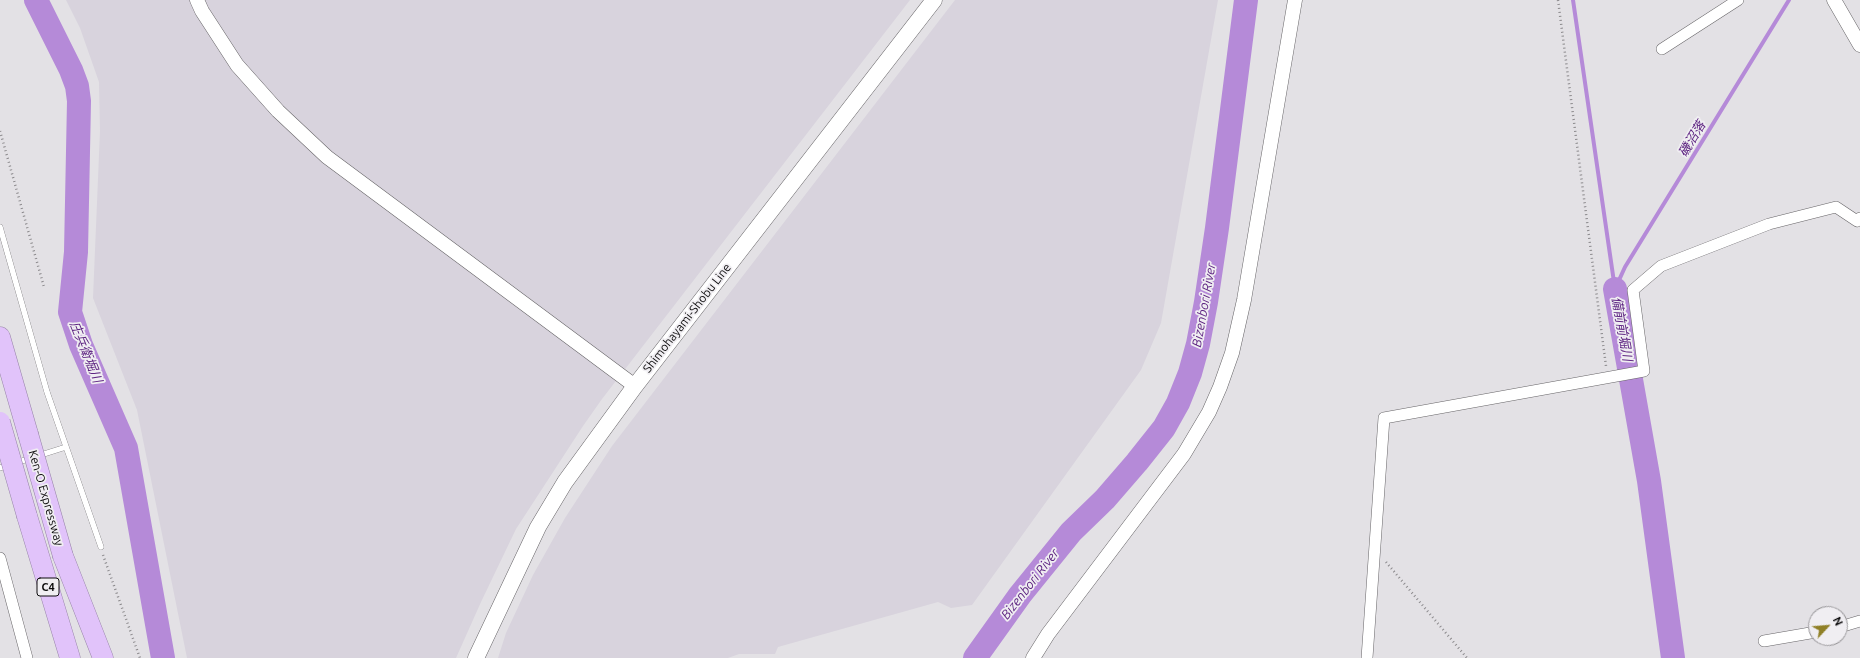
<!DOCTYPE html>
<html>
<head>
<meta charset="utf-8">
<style>
	body { margin:0 }
	#map { position:relative; width:1860px; height:658px; overflow:hidden; background:#e3e1e5; font-family:Ubuntu,sans-serif }
	canvas { display:block }
	.north { position:absolute; left:1808px; top:606px; width:40px; height:40px; box-sizing:border-box; background:#f0eef2; border:1px solid #959396; border-radius:50%; rotate:64deg; font-size:11px; font-weight:700; line-height:16px; text-align:center; color:#0c0b0c }
	.north::after { content:''; display:block; margin:auto; width:14px; height:18px; background:#908027; clip-path:polygon(50% 0,100% 100%,50% 72%,0 100%) }
</style>
</head>
<body>
<div id="map">
<canvas width="1860" height="658"></canvas>
<div class="north">N</div>
</div>
<script>
const context = document.querySelector('canvas').getContext('2d');
context.lineJoin = 'round';
function fill(path, color) { context.fillStyle = color; context.fill(path, 'evenodd'); }
const toPath = rows => new Path2D(rows.map(r => 'M' + r).join(''));
function trace(path, color, width, dash) { context.strokeStyle = color; context.lineWidth = width; context.lineCap = dash ? 'butt' : 'round'; context.setLineDash(dash || []); context.stroke(path); }
function write(font, color, halo, rows, align = 'center') {
  context.font = font + ' Ubuntu,"Noto Sans JP",sans-serif'; context.lineWidth = 3.5; context.setLineDash([]); context.textBaseline = 'middle'; context.strokeStyle = halo; context.fillStyle = color; for (const [text, x, y, turn = 0] of rows) {
    context.save(); context.translate(x, y); context.rotate((+turn || 0) * Math.PI / 180); context.textAlign = isNaN(turn) ? turn : align; if (halo) context.strokeText(text, 0, 0); context.fillText(text, 0, 0); context.restore();
  }
}
fill(toPath([
	[66,0,910,0,602,399,583,426,516,529,481,602,456,658,187,658,137,410,93,298,100,131,99,82,80,28],
	[955,0,1218,0,1161,323,1141,370,972,605,951,608,938,602,778,647,775,654,739,654,728,658,498,658,506,633,533,575,565,518,612,446]
]), '#d8d3dd');
trace(toPath([
	[1573,0,1615,289],
	[1615,289,1625,267,1789,0]
]), '#b58ad8', 4);
trace(toPath([
	[36,0,71,70,77,86,79,101,76,252,70,312,81,345,126,448,163,658],
	[1615,289,1649,481,1673,658],
	[975,658,1020,595,1071,532,1105,499,1137,462,1164,428,1178,403,1190,373,1198,344,1206,302,1217,228,1246,0]
]), '#b58ad8', 24);
const service = toPath([
	[0,227,47,392,101,547],
	[0,468,66,447]
]);
const minor = toPath([
	[1662,49,1738,0],
	[0,558,27,658],
	[1840,627,1860,621],
	[1764,641,1816,632],
	[1367,658,1384,418,1644,371,1633,290,1661,266,1769,224,1836,207,1857,221,1860,218]
]);
const tertiary = toPath([
	[197,0,202,11,237,65,278,111,327,157,635,386],
	[1834,0,1860,45],
	[1033,658,1048,634,1184,454,1209,412,1220,387,1232,353,1244,300,1295,0]
]);
const secondary = toPath([
	[476,658,538,527,565,482,635,386,934,0]
]);
const motorway = toPath([
	[0,337,28,434],
	[27,516,70,658],
	[63,556,103,658]
]);
trace(service, '#676568', 6);
trace(minor, '#676568', 12);
trace(tertiary, '#676568', 15);
trace(secondary, '#676568', 17);
trace(motorway, '#9683a7', 21);
trace(toPath([
	[1558,0,1606,366],
	[0,131,44,287],
	[103,555,140,658],
	[1386,562,1467,658]
]), '#8c8a8d', 2.5, [1, 3]);
trace(service, '#fff', 5.5);
trace(minor, '#fff', 11);
trace(tertiary, '#fff', 14);
trace(secondary, '#fff', 16);
trace(motorway, '#e1c3fa', 20);
const motorwayBridge = toPath([
	[0,422,27,516],
	[28,434,63,556]
]);
trace(motorwayBridge, '#9683a7', 21, []);
trace(motorwayBridge, '#e1c3fa', 20);
for (const [x, y, w] of [
	[48,587,22]
]) { const box = new Path2D(); box.roundRect(x - w / 2, y - 9, w, 18, 3); context.fillStyle = '#f0eef2'; context.fill(box); trace(box, '#0c0b0c', 1); }
write('bold 11px', '#0c0b0c', null, [
	["C4",48,587]
]);
write('12px', '#0c0b0c', '#f0eef2', [
	["Shimohayami-Shobu Line",687,318,-52],
	["Ken-O Expressway",46,498,74]
]);
write('italic 13px', '#5e2582', '#f0eef2', [
	["磯沼落",1692,139,-59],
	["Bizenbori River",1204,305,-80],
	["備前前堀川",1622,329,80],
	["庄兵衛堀川",86,352,68],
	["Bizenbori River",1030,584,-52]
]);
</script>
</body>
</html>
